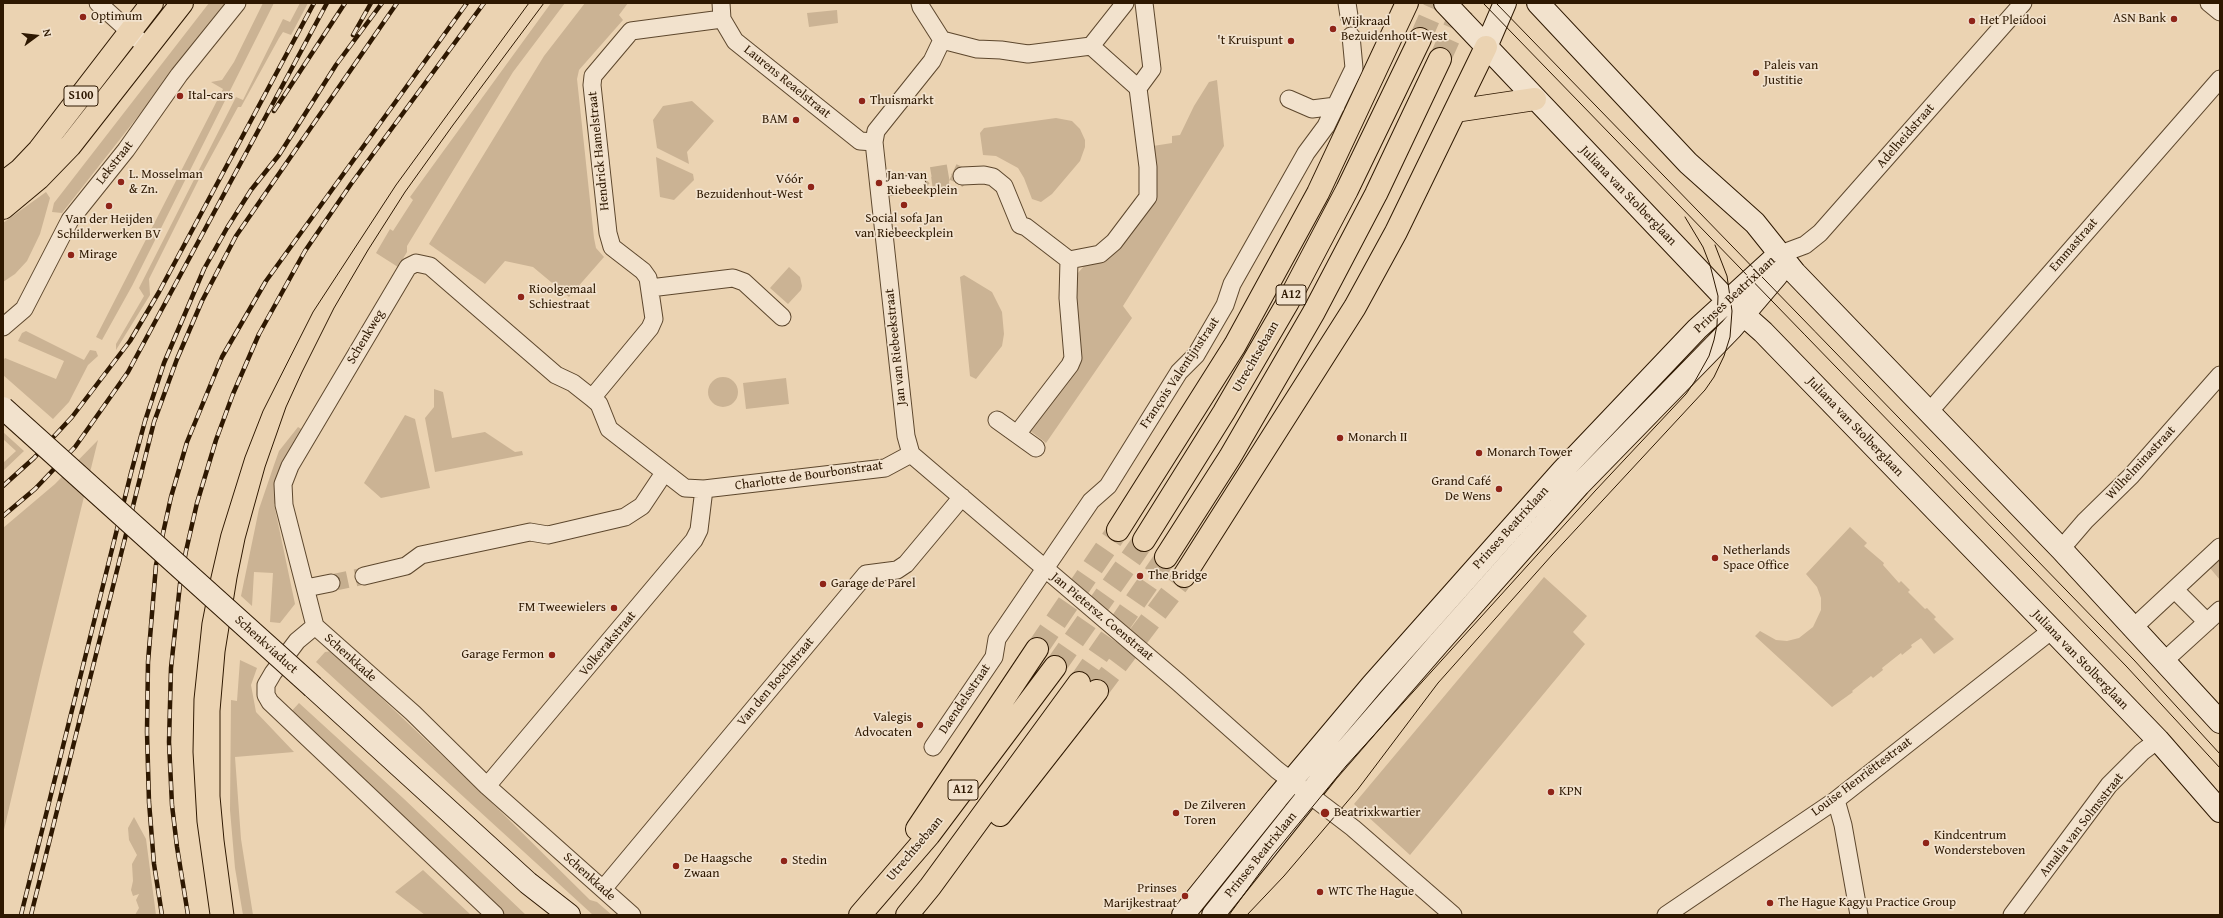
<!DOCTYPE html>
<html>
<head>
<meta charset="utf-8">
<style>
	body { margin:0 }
	#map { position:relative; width:2223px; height:918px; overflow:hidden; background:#ebd3b2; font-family:"Gentium Book Plus",serif }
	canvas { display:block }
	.frame { position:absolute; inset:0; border:4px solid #2e1801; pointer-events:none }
	.north { position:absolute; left:16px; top:16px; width:40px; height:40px; -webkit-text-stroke:3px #f2e2cd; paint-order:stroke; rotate:75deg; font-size:11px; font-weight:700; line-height:16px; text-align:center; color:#2e1801 }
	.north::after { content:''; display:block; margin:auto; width:14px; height:18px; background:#2e1801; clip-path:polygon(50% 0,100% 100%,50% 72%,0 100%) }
</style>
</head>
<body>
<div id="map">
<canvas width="2223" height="918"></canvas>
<div class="frame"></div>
<div class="north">N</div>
</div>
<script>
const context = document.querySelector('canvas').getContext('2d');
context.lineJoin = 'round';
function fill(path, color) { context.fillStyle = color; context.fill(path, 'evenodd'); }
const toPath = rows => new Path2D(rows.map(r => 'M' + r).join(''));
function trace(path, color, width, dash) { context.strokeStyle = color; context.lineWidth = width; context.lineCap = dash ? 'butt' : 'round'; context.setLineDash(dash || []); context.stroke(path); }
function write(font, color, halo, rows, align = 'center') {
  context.font = font + ' "Gentium Book Plus",serif'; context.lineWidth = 3.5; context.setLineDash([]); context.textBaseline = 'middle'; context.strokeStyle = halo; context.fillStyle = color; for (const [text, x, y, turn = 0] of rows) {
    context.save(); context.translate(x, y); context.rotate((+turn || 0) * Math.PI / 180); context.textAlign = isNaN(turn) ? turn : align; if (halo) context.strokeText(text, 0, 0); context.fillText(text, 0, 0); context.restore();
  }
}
fill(toPath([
	[209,3,227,3,62,213,52,212,54,203],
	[263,3,274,3,132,286,102,340,96,337,223,89,211,82,222,80,234,62],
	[300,3,308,3,291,35,283,32,279,38,241,107,238,107,202,173,149,279,150,295,116,350,116,344,144,296,139,288,236,97,243,100,283,19,290,22],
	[551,3,565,3,513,72,407,246,407,252,398,267,376,253,390,229,393,231,413,200,410,197],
	[585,3,628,3,619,15,623,20,579,70,577,79,594,238,596,248,604,257,569,297,533,267,505,261,485,284,429,244,544,56],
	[837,10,838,23,809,27,807,13],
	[1217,80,1224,146,1123,306,1132,318,1046,443,1029,430,1080,356,1081,345,1074,307,1074,284,1078,273,1084,266,1106,261,1146,210,1153,146,1172,143,1172,136,1180,135,1194,106,1209,82],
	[692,101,714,121,687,152,689,164,657,148,653,120,663,106],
	[1056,118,1072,121,1080,129,1085,140,1085,147,1080,161,1052,194,1041,202,1032,199,1024,178,1018,168,996,156,983,155,980,133,984,128],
	[656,157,693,174,694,180,674,200,660,197],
	[46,192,50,198,40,234,27,261,15,274,3,282,3,223],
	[789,267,800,277,802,286,801,290,788,304,770,288],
	[964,275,992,292,1002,312,1004,334,1002,346,976,379,970,376,960,277],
	[26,331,84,360,90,350,96,351,98,356,88,365,69,402,53,419,3,375,3,361,5,358,56,379,64,361,18,341,22,333],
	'708 392a15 15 0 1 1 30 0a15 15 0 1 1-30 0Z',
	[786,378,789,404,746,409,743,383],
	[434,389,443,392,452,438,485,432,515,452,522,451,523,455,435,472,425,418,434,407],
	[405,415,415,419,430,488,381,498,364,483],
	[298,427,303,430,279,502,274,504,295,604,280,623,270,622,273,573,254,572,252,606,241,596,259,509,274,465,279,451],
	[3,432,24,451,3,471,3,463,16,451,3,439],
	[98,440,41,671,3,834,3,528,55,484],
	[1850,527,1867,543,1864,546,1884,563,1883,565,1899,583,1901,581,1910,590,1908,592,1925,609,1927,608,1936,617,1934,619,1954,639,1934,654,1921,638,1911,645,1912,647,1902,655,1901,653,1882,668,1883,670,1873,678,1871,676,1852,691,1853,692,1832,707,1755,636,1760,631,1776,640,1787,641,1799,638,1813,627,1821,610,1821,598,1817,587,1806,574],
	[2220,559,2220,580,2210,568],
	[1544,577,1587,616,1573,632,1585,644,1410,855,1354,804],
	[332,651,492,803,590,900,597,902,612,915,593,915,316,662,325,652],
	[240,660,257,668,251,685,256,712,294,752,235,757,241,839,253,915,243,915,235,868,230,810,231,700,237,701],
	[299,703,403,798,526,915,505,915,288,715],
	[134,817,146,839,156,915,135,915,139,908,136,900,139,894,133,896,131,890,133,881,132,864,137,855,129,840,128,828],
	[423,870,471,915,425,915,395,892]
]), '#cbb394');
trace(toPath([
	[953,172,962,176,955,182,926,186,917,184,924,177,953,172],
	[331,583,364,576]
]), '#c5ae8f', 17, [17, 8]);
trace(toPath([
	[1420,39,1436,3],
	[1440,59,1465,3],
	[1037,649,1118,530],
	[1055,667,1144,540],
	[1079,683,1166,557],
	[1097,691,1184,576]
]), '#c5ae8f', 22, [22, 11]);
const street = toPath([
	[98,3,148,48],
	[721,3,722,19,735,41,860,141,874,142],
	[920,3,921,7,942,40],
	[1125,3,1091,46,1138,88,1152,69,1144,3],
	[1347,3,1349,16],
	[2209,3,2220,12],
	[942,40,977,49,1001,50,1028,54,1091,46],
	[1289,99,1312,109,1336,106],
	[962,176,984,175,993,177,1004,186,1020,225,1026,227,1069,260,1100,254,1114,242,1148,197,1148,167,1138,88],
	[879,187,917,184],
	[1778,255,1805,245,1820,233,2023,3],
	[650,288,733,278,744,282,782,317],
	[3,327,24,309,70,220,126,150,179,75,237,3],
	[592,398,650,328,654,319,648,278,643,271,612,247,608,233,592,85,593,76,631,31,722,19],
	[1929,412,2220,79],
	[997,420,1036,448],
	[1017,434,1070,365,1073,358,1068,298,1069,260],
	[911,454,1178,682,1277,770,1353,828,1453,915],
	[911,454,906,436,874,142,876,131,932,61,942,40],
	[2061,549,2085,521,2131,476,2220,375],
	[364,576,406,566,421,555,530,532,548,535,625,517,642,506,664,473],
	[306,588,331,583],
	[2175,590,2207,622],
	[315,626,297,641,273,673,266,685,266,695,270,702,495,915],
	[2133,628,2220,547],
	[2164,661,2220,610],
	[933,747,994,657,997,639,1091,501,1108,486,1179,372,1196,355,1225,305,1232,284,1306,153,1326,126,1354,68,1351,36],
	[487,786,694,540,699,530,704,489],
	[1836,800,1843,825,1859,915],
	[603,889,866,574,897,570,906,564,962,497],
	[632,915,487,786,413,713,315,626,284,505,283,484,290,466,408,267,416,263,430,266,556,375,573,383,592,398,599,404,609,429,685,488,704,489,885,468,911,454],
	[1666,915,1836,800,2052,630],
	[2012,915,2109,785,2142,752,2158,740]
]);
const secondary = toPath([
	[1445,3,1727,300,1763,332,2052,630,2158,740,2220,811],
	[1538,3,1688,163,1755,223,1795,273,2061,549,2220,722],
	[1486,47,1505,3],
	[313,687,528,883,569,915],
	[1183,915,1277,798,1372,685,1563,470,1697,329,1778,255],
	[1213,915,1327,772,1438,644,1579,485,1731,329,1777,275,1779,260]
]);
const primary = toPath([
	[1455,111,1535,99],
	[3,183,20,170,39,150,152,3],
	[3,208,39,178,70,146,182,3],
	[1118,530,1235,345,1318,193,1407,3],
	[1144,540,1224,412,1288,302,1347,190,1420,39],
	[1166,557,1230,457,1314,312,1376,194,1440,59],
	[1184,576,1355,307,1396,232,1486,47],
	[1000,815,1097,691],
	[917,829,1037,649],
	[860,915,929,835,1055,667],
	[907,915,930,887,1079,683]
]);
trace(street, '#5d472d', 19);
trace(secondary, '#2e1801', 24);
trace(primary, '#2e1801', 24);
trace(street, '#f2e2cd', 17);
trace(secondary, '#f2e2cd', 22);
trace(primary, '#ebd3b2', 22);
trace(toPath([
	[1483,3,2127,667,2220,768],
	[1496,3,2134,660,2220,754],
	[210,915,197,822,193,752,194,699,202,623,211,577,221,534,245,457,263,411,313,312,396,185,529,3],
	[234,915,224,840,220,796,220,711,225,652,237,578,245,539,265,467,286,407,302,372,334,308,368,250,405,192,453,125,544,3],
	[1229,915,1272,856,1346,766,1595,491,1686,394,1695,381,1709,356,1714,340,1717,325,1718,296,1710,265,1703,247,1685,217],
	[1247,915,1284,876,1358,789,1438,683,1552,555,1705,390,1714,377,1724,356,1730,337,1732,311,1727,276,1715,245]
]), '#2e1801', 1);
const rail = toPath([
	[353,35,371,3],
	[274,111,345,3],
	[3,486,34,458,72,417,130,341,159,292,314,3],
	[3,516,35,489,75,447,128,372,327,3],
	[21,915,131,473,145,421,164,363,204,269,227,228,251,190,279,155,336,65,382,3],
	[31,915,154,422,177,359,202,301,236,236,397,3],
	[162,915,154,864,149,802,147,732,148,662,156,565,171,497,187,442,222,357,266,281,467,3],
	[188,915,177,847,172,805,169,742,171,668,180,584,186,551,197,503,216,440,233,394,259,334,305,251,351,184,484,3]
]);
trace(rail, '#2e1801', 4.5);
trace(rail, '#f2e2cd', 3, [9]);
const secondaryBridge = toPath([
	[3,408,313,687]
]);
trace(secondaryBridge, '#2e1801', 24, []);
trace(secondaryBridge, '#f2e2cd', 22);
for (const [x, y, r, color] of [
	[83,17,4,"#8f2418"],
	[2174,19,4,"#8f2418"],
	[1972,21,4,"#8f2418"],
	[1333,29,4,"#8f2418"],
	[1291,41,4,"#8f2418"],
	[1756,73,4,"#8f2418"],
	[180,96,4,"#8f2418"],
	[862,101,4,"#8f2418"],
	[796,120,4,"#8f2418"],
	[121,182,4,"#8f2418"],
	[879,183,4,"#8f2418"],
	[811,187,4,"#8f2418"],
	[904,205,4,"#8f2418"],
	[109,206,4,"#8f2418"],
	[71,255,4,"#8f2418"],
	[521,297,4,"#8f2418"],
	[1340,438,4,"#8f2418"],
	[1479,453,4,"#8f2418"],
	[1499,489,4,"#8f2418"],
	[1715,558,4,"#8f2418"],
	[1140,576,4,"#8f2418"],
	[823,584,4,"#8f2418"],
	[614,608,4,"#8f2418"],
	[552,655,4,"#8f2418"],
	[920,725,4,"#8f2418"],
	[1551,792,4,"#8f2418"],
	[1176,813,4,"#8f2418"],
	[1325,813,5,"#8f2418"],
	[1926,843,4,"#8f2418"],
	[784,861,4,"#8f2418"],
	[676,866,4,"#8f2418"],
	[1320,892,4,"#8f2418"],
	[1185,896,4,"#8f2418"],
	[1770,903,4,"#8f2418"]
]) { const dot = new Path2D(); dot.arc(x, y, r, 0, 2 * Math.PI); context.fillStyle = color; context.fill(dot); trace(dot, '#f2e2cd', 1.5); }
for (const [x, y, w] of [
	[81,96,34],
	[1291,295,30],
	[963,790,30]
]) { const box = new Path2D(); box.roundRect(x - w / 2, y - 10, w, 20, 3); context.fillStyle = '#f2e2cd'; context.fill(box); trace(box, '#2e1801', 1); }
write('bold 12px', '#2e1801', null, [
	["S100",81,96],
	["A12",1291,295],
	["A12",963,790]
]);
write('13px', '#2e1801', '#f2e2cd', [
	["Optimum",91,17],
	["ASN Bank",2166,19,"right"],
	["Het Pleidooi",1980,21],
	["Wijkraad",1341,22],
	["Bezuidenhout-West",1341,37],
	["'t Kruispunt",1283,41,"right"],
	["Paleis van",1764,66],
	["Justitie",1764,81],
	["Ital-cars",188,96],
	["Thuismarkt",870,101],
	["BAM",788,120,"right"],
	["L. Mosselman",129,175],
	["& Zn.",129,190],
	["Jan van",887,176],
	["Riebeekplein",887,191],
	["Vóór",803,180,"right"],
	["Bezuidenhout-West",803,195,"right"],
	["Social sofa Jan",904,219,"center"],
	["van Riebeeckplein",904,234,"center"],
	["Van der Heijden",109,220,"center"],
	["Schilderwerken BV",109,235,"center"],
	["Mirage",79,255],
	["Rioolgemaal",529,290],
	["Schiestraat",529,305],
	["Monarch II",1348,438],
	["Monarch Tower",1487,453],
	["Grand Café",1491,482,"right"],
	["De Wens",1491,497,"right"],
	["Netherlands",1723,551],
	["Space Office",1723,566],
	["The Bridge",1148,576],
	["Garage de Parel",831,584],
	["FM Tweewielers",606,608,"right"],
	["Garage Fermon",544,655,"right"],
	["Valegis",912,718,"right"],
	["Advocaten",912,733,"right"],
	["KPN",1559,792],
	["De Zilveren",1184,806],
	["Toren",1184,821],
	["Beatrixkwartier",1334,813],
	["Kindcentrum",1934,836],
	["Wondersteboven",1934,851],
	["De Haagsche",684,859],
	["Zwaan",684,874],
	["Stedin",792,861],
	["Prinses",1177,889,"right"],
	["Marijkestraat",1177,904,"right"],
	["WTC The Hague",1328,892],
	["The Hague Kagyu Practice Group",1778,903]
], 'left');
write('13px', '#2e1801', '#f2e2cd', [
	["Laurens Reaelstraat",787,82,39],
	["Adelheidstraat",1906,136,-49],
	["Hendrick Hamelstraat",599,151,-96],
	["Lekstraat",115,163,-52],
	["Juliana van Stolberglaan",1628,196,46],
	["Emmastraat",2074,245,-49],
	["Prinses Beatrixlaan",1735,295,-43],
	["Schenkweg",366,337,-59],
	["Jan van Riebeekstraat",896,347,-96],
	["Utrechtsebaan",1256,357,-60],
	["François Valentijnstraat",1180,373,-56],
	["Juliana van Stolberglaan",1855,427,46],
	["Wilhelminastraat",2141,463,-47],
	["Charlotte de Bourbonstraat",809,476,-8],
	["Prinses Beatrixlaan",1511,528,-48],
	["Jan Pietersz. Coenstraat",1102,617,40],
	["Volkerakstraat",608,644,-50],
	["Schenkviaduct",266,645,42],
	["Schenkkade",350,658,42],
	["Juliana van Stolberglaan",2080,660,46],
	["Van den Boschstraat",776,682,-50],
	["Daendelsstraat",965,699,-56],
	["Louise Henriëttestraat",1862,777,-37],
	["Amalia van Solmsstraat",2082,825,-52],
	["Utrechtsebaan",915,849,-50],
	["Prinses Beatrixlaan",1261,855,-51],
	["Schenkkade",589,877,42]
]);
</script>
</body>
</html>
